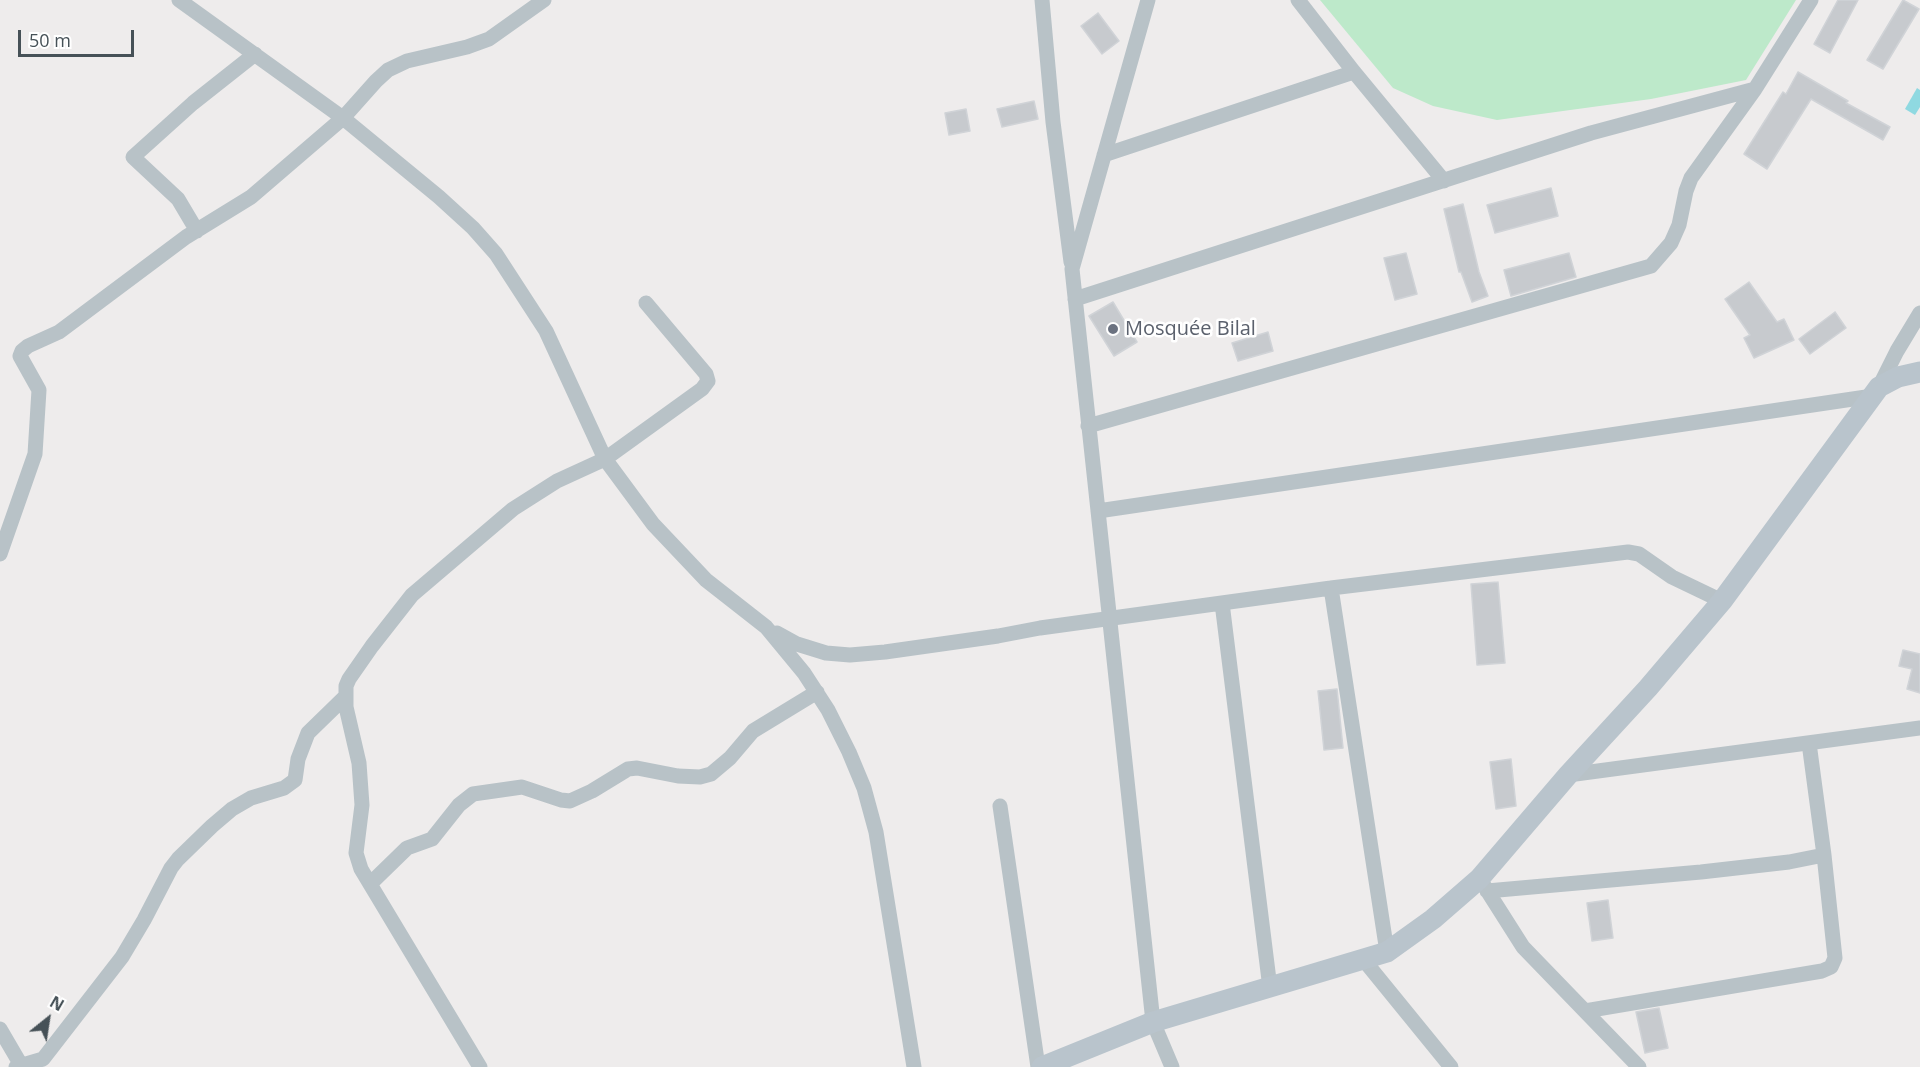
<!DOCTYPE html>
<html>
<head>
<meta charset="utf-8">
<style>
	body { margin:0 }
	#map { position:relative; width:1920px; height:1067px; overflow:hidden; background:#eeecec; font-family:"Open Sans",sans-serif }
	canvas { display:block }
	.north { position:absolute; left:18px; top:989px; width:60px; height:60px; -webkit-text-stroke:4px #fff; paint-order:stroke; rotate:30deg; font-size:16px; font-weight:700; line-height:24px; text-align:center; color:#465157 }
	.north::after { content:''; display:block; margin:auto; width:21px; height:27px; background:#465157; clip-path:polygon(50% 0,100% 100%,50% 72%,0 100%) }
	.scale { position:absolute; left:18px; top:30px; width:116px; height:27px; box-sizing:border-box; border:3px solid #465157; border-top:0; padding-left:8px; font-size:18px; line-height:21px; white-space:nowrap; color:#465157; -webkit-text-stroke:4px #fff; paint-order:stroke }
</style>
</head>
<body>
<div id="map">
<canvas width="1920" height="1067"></canvas>
<div class="north">N</div>
<div class="scale">50 m</div>
</div>
<script>
const context = document.querySelector('canvas').getContext('2d');
context.lineJoin = 'round';
function fill(path, color) { context.fillStyle = color; context.fill(path, 'evenodd'); }
const toPath = rows => new Path2D(rows.map(r => 'M' + r).join(''));
function trace(path, color, width, dash) { context.strokeStyle = color; context.lineWidth = width; context.lineCap = dash ? 'butt' : 'round'; context.setLineDash(dash || []); context.stroke(path); }
function write(font, color, halo, rows, align = 'center') {
  context.font = font + ' "Open Sans",sans-serif'; context.lineWidth = 5; context.setLineDash([]); context.textBaseline = 'middle'; context.strokeStyle = halo; context.fillStyle = color; for (const [text, x, y, turn = 0] of rows) {
    context.save(); context.translate(x, y); context.rotate((+turn || 0) * Math.PI / 180); context.textAlign = isNaN(turn) ? turn : align; if (halo) context.strokeText(text, 0, 0); context.fillText(text, 0, 0); context.restore();
  }
}
fill(toPath([
	[1320,0,1796,0,1746,80,1651,99,1497,120,1433,106,1393,88]
]), '#bde9ca');
fill(toPath([
	[1917,88,1920,90,1920,107,1915,115,1905,109]
]), '#8fd9e1');
const building = toPath([
	[1838,0,1858,0,1830,53,1814,44,1838,0],
	[1903,0,1919,9,1883,69,1867,60,1903,0],
	[1098,13,1119,41,1102,54,1081,26,1098,13],
	[1798,72,1848,101,1846,103,1890,127,1883,140,1811,99,1767,169,1744,154,1783,92,1786,94,1798,72],
	[1034,101,1038,119,1002,127,997,109,1034,101],
	[966,109,970,131,949,135,945,113,966,109],
	[1551,188,1558,216,1495,233,1487,205,1551,188],
	[1463,204,1479,272,1488,296,1472,302,1461,272,1459,272,1444,209,1463,204],
	[1406,253,1417,294,1395,300,1384,258,1406,253],
	[1569,253,1576,277,1511,296,1504,270,1569,253],
	[1749,282,1777,322,1784,319,1794,340,1754,358,1744,338,1750,335,1725,299,1749,282],
	[1113,302,1137,342,1114,356,1089,316,1113,302],
	[1835,312,1846,328,1810,354,1799,339,1835,312],
	[1268,332,1273,351,1238,361,1232,343,1268,332],
	[1498,582,1505,663,1477,665,1471,584,1498,582],
	[1903,650,1920,654,1920,693,1907,689,1912,669,1899,666,1903,650],
	[1337,689,1343,748,1324,750,1318,691,1337,689],
	[1511,759,1516,806,1496,809,1490,762,1511,759],
	[1608,900,1613,938,1592,941,1587,903,1608,900],
	[1659,1008,1668,1048,1645,1053,1636,1012,1659,1008]
]);
fill(building, '#c7cace');
trace(building, '#d0d3d7', 1.5);
trace(toPath([
	[179,0,343,118,439,197,473,228,496,254,546,331,605,459,653,524,706,580,766,627,804,673,828,710,849,752,864,788,876,832,914,1067],
	[1042,0,1053,122,1071,262],
	[1148,0,1072,269,1153,1022,1172,1067],
	[1298,0,1354,72,1444,181],
	[1104,155,1354,72],
	[197,231,178,199,133,157,193,103,255,54],
	[1075,299,1591,133,1755,89],
	[1879,387,1897,351,1920,313],
	[1088,426,1651,266,1671,243,1679,225,1686,191,1691,178,1755,89,1811,0],
	[1098,511,1873,396],
	[0,554,35,454,39,390,20,356,22,351,28,346,59,332,186,237,251,197,343,118,376,81,388,70,407,61,467,47,489,39,544,0],
	[1331,588,1387,952],
	[1222,603,1270,988],
	[777,633,797,644,826,653,850,655,885,652,998,636,1040,628,1331,588,1628,552,1639,554,1672,577,1722,601],
	[1568,775,1920,728],
	[1000,806,1038,1067],
	[370,884,407,848,432,839,459,805,473,794,522,787,561,800,570,801,592,791,628,769,637,768,678,776,700,777,711,774,730,758,753,731,817,692],
	[1483,884,1523,947,1639,1067],
	[1487,891,1701,872,1789,862,1824,855,1809,743],
	[1363,959,1451,1067],
	[1585,1011,1822,971,1831,967,1835,958,1824,855],
	[0,1029,21,1065],
	[16,1067,43,1059,122,957,144,920,171,868,178,859,212,826,232,809,251,798,284,788,295,780,298,759,308,733,345,697],
	[480,1067,361,869,356,853,362,805,359,763,346,707,346,686,349,679,372,646,412,595,513,509,557,481,605,459,702,389,708,381,706,374,646,303]
]), '#b8c2c7', 15);
trace(toPath([
	[1042,1067,1153,1022,1387,952,1433,919,1479,879,1568,775,1648,688,1722,601,1879,387,1898,377,1920,372]
]), '#b9c4cc', 21);
for (const [x, y, r, color] of [
	[1113,329,6,"#6b7280"]
]) { const dot = new Path2D(); dot.arc(x, y, r, 0, 2 * Math.PI); context.fillStyle = color; context.fill(dot); trace(dot, '#fff', 2); }
write('20px', '#5b616d', '#fff', [
	["Mosquée Bilal",1125,329]
], 'left');
</script>
</body>
</html>
